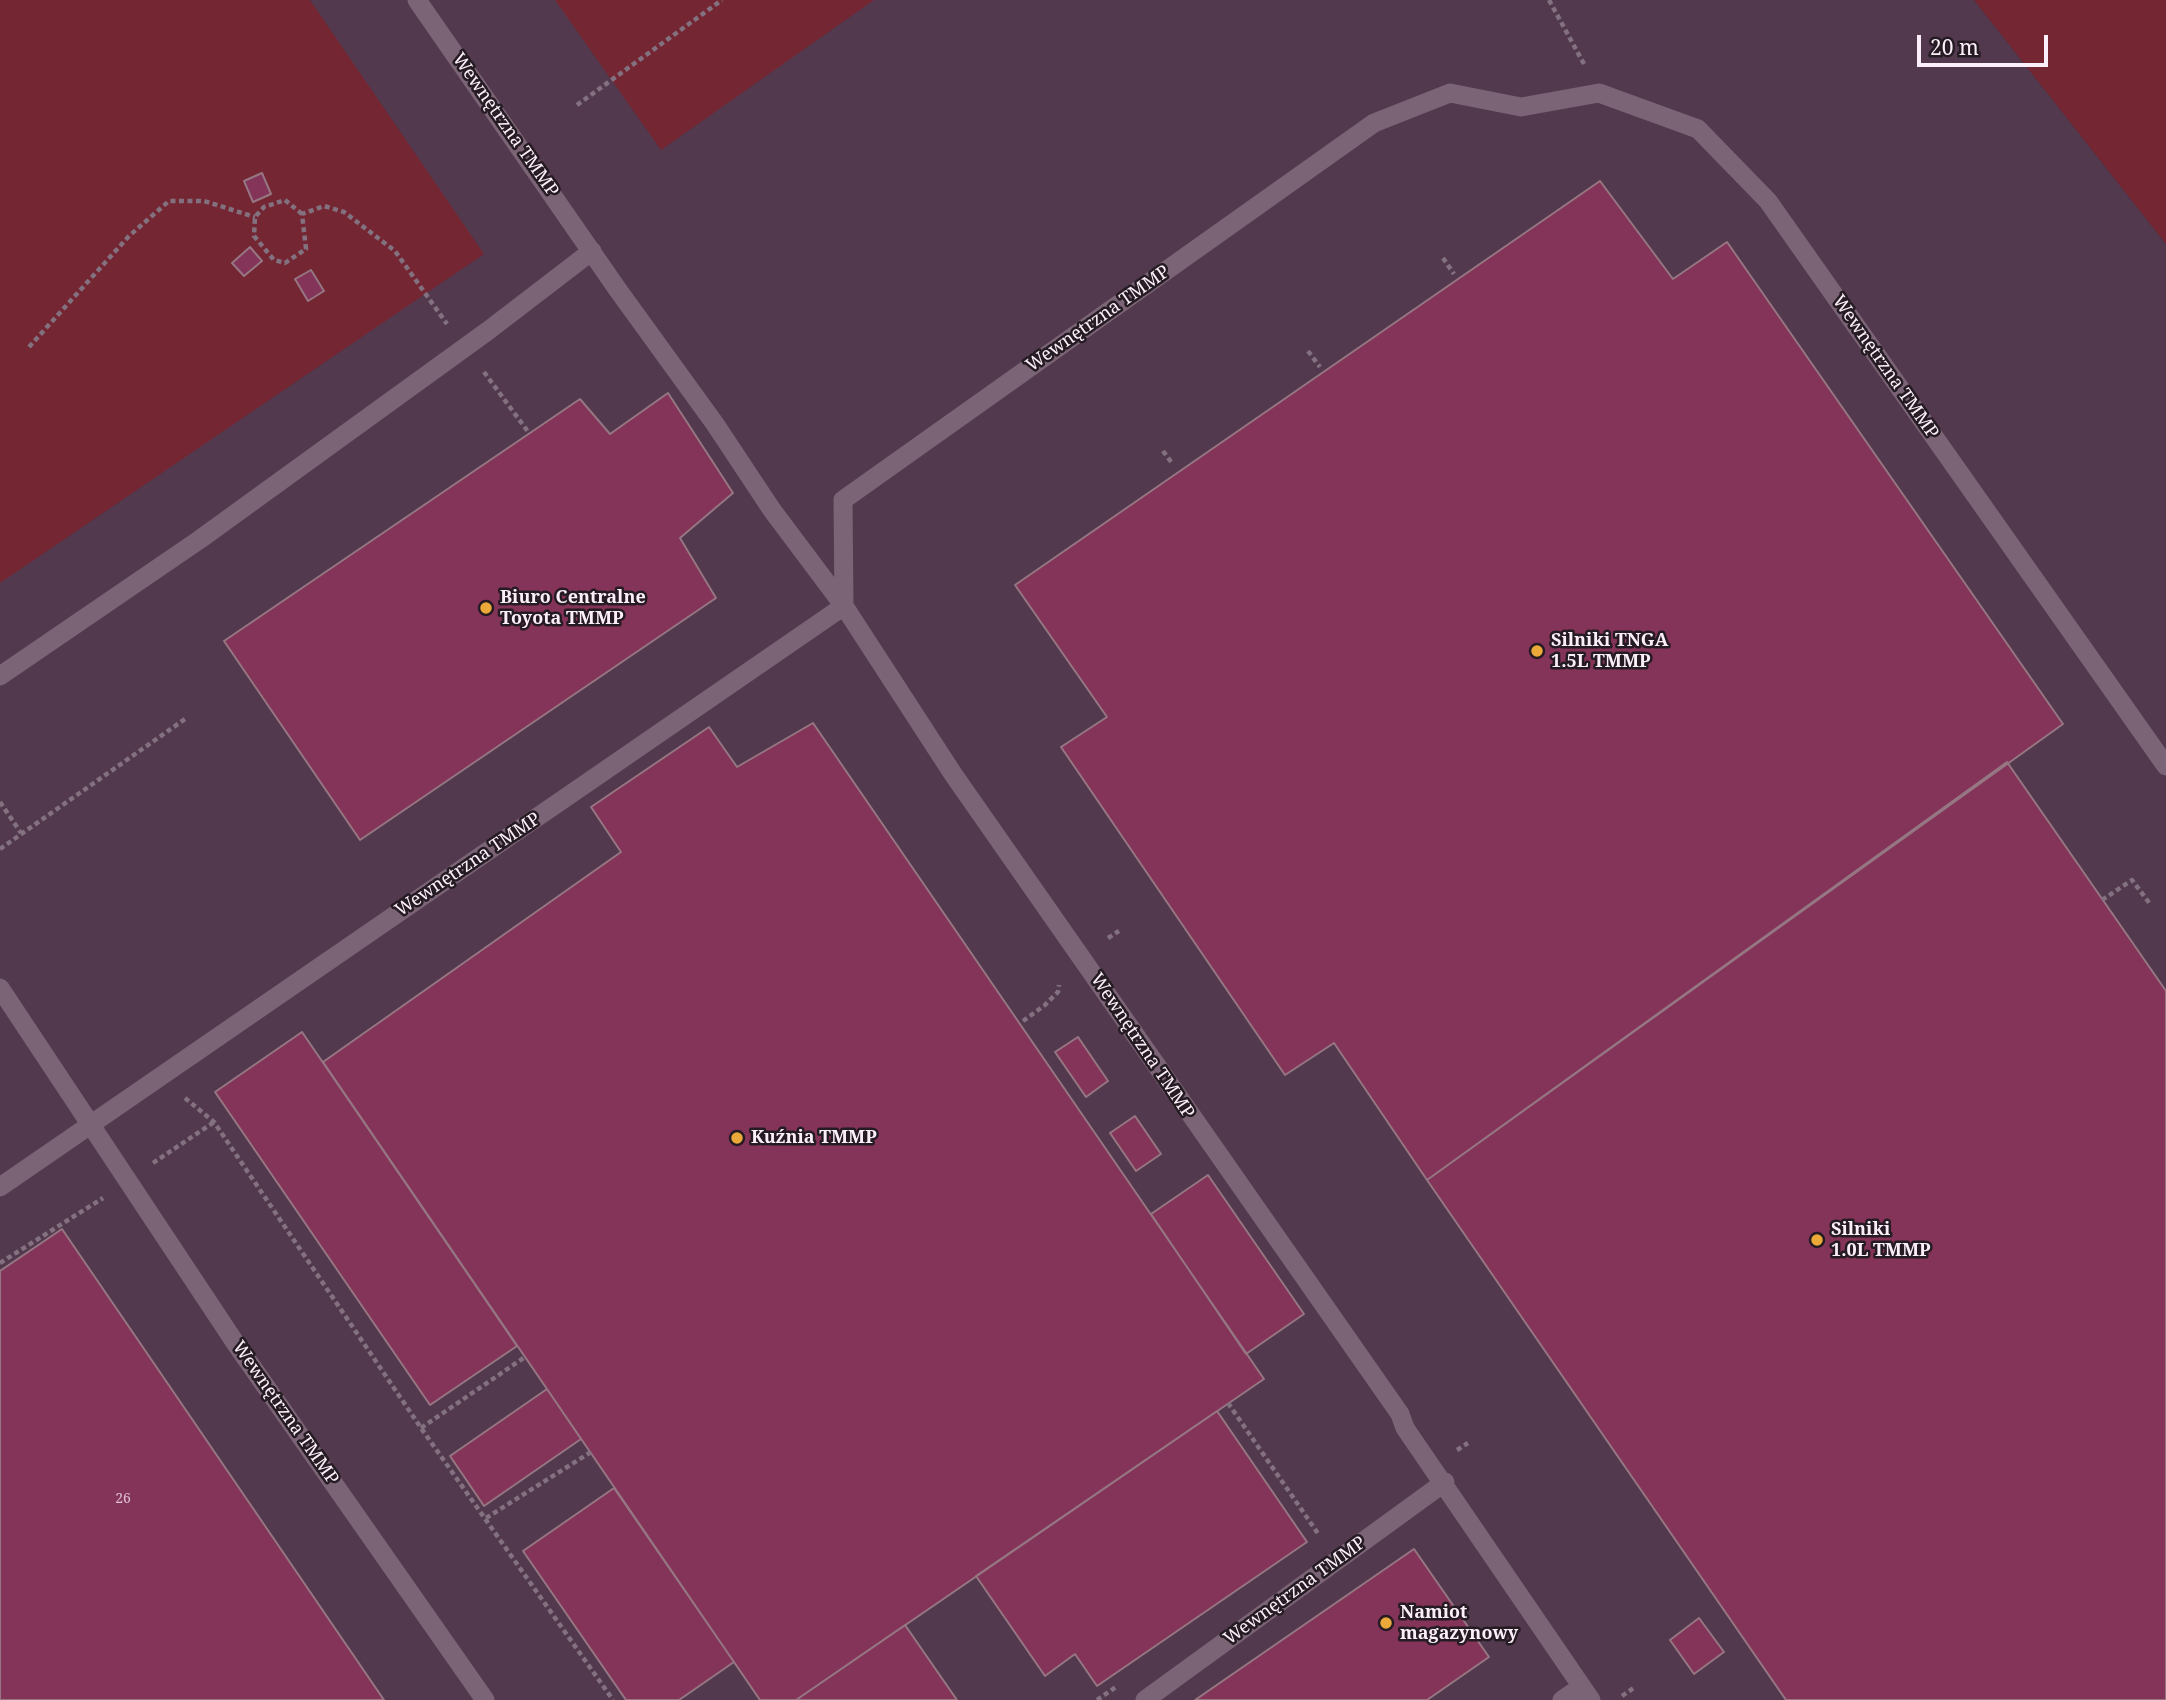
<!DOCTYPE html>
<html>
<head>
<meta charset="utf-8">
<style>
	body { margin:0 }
	#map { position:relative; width:2166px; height:1700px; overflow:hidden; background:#442f40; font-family:"Noto Serif",serif }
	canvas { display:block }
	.scale { position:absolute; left:1917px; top:35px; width:131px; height:32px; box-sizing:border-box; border:4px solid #fdeffa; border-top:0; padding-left:9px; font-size:21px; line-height:24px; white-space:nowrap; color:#fdeffa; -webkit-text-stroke:5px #251b23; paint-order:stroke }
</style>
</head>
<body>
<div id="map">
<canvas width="2166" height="1700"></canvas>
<div class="scale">20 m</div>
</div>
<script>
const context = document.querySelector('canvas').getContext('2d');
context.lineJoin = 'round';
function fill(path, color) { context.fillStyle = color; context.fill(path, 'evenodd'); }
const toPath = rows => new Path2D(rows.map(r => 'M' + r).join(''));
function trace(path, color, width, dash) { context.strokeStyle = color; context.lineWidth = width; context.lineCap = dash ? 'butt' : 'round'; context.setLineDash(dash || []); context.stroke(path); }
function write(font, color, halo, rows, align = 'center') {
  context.font = font + ' "Noto Serif",serif'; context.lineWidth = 5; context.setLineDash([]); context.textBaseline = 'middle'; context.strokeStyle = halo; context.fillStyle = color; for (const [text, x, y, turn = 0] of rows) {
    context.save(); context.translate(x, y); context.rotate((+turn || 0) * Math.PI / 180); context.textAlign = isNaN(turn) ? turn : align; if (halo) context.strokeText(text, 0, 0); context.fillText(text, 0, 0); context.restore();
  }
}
fill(toPath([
	[0,0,1974,0,2166,244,2166,1700,0,1700]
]), '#52394e');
fill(toPath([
	[0,0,310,0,484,254,0,583],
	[555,0,874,0,661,150],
	[1974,0,2166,0,2166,244]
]), '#742632');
const building = toPath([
	[262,173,271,194,253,202,244,181,262,173],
	[1600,181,1673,279,1727,242,2063,724,1427,1180,1334,1043,1285,1075,1061,747,1107,717,1015,585,1600,181],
	[250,247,262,261,244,276,232,263,250,247],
	[311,270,324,291,308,301,295,279,311,270],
	[668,393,733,493,680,538,716,598,360,840,224,641,580,399,610,434,668,393],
	[813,723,1264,1379,796,1700,760,1700,323,1062,621,852,591,807,709,727,737,767,813,723],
	[2007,762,2166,991,2166,1700,1786,1700,1427,1180,2007,762],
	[302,1032,517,1346,430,1405,215,1092,302,1032],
	[1078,1037,1108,1081,1086,1097,1055,1052,1078,1037],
	[1135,1116,1161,1154,1136,1171,1110,1133,1135,1116],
	[1208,1175,1304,1314,1246,1354,1151,1214,1208,1175],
	[62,1229,153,1362,384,1700,0,1700,0,1271,62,1229],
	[547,1389,581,1439,484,1506,450,1456,547,1389],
	[1217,1411,1307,1542,1097,1686,1075,1654,1045,1676,976,1576,1217,1411],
	[614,1488,734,1662,679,1700,626,1700,523,1551,614,1488],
	[1414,1549,1489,1657,1427,1700,1195,1700,1414,1549],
	[1699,1618,1724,1652,1694,1674,1670,1640,1699,1618],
	[905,1625,957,1700,796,1700,905,1625]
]);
fill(building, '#843359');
trace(building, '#957682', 2);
trace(toPath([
	[1549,0,1584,64],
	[577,105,722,0],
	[302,214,285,200,264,207,255,217,254,236,274,260,285,263,306,249,302,214,324,206,344,212,395,251,447,324],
	[1443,258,1454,274],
	[29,347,129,236,169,201,204,201,255,217],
	[1308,351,1320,367],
	[484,372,529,433],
	[1163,451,1172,463],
	[0,802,21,833],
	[0,849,185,719],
	[2102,900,2132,880,2150,904],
	[1108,938,1119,931],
	[1023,1021,1045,1005,1058,992,1059,985],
	[185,1098,214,1122,421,1428,613,1700],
	[153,1163,214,1122],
	[0,1263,103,1198],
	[1228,1403,1319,1535],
	[421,1428,525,1357],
	[1457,1450,1468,1443],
	[486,1518,591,1452],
	[1622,1696,1635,1687],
	[1097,1700,1116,1687]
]), '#837180', 4.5, [5, 3.5]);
trace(toPath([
	[417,0,618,290,715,424,772,510,844,606,953,774,1400,1414,1405,1428,1591,1700],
	[844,606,843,500,1374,123,1450,93,1521,107,1599,93,1698,129,1768,201,2166,766],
	[0,676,199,540,489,330,592,251],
	[0,988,236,1344,485,1700],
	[0,1187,844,606],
	[1145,1700,1445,1482],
	[1562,1700,1581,1687]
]), '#7b6476', 19);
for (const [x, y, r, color] of [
	[486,608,7,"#eba93a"],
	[1537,651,7,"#eba93a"],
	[737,1138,7,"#eba93a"],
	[1817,1240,7,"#eba93a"],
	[1386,1623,7,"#eba93a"]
]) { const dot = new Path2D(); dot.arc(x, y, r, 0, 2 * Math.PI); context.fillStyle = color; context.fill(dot); trace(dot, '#251b23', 2.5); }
write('14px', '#dfc0d2', null, [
	["26",123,1499]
]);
write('18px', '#fdeffa', '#251b23', [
	["Wewnętrzna TMMP",505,125,55],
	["Wewnętrzna TMMP",1098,319,-35],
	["Wewnętrzna TMMP",1885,367,55],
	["Wewnętrzna TMMP",468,865,-34],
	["Wewnętrzna TMMP",1142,1046,56],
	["Wewnętrzna TMMP",285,1413,55],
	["Wewnętrzna TMMP",1295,1591,-36]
]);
write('bold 18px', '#fdeffa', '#251b23', [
	["Biuro Centralne",500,598],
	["Toyota TMMP",500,619],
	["Silniki TNGA",1551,641],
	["1.5L TMMP",1551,662],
	["Kuźnia TMMP",751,1138],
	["Silniki",1831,1230],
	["1.0L TMMP",1831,1251],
	["Namiot",1400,1613],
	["magazynowy",1400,1634]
], 'left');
</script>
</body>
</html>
